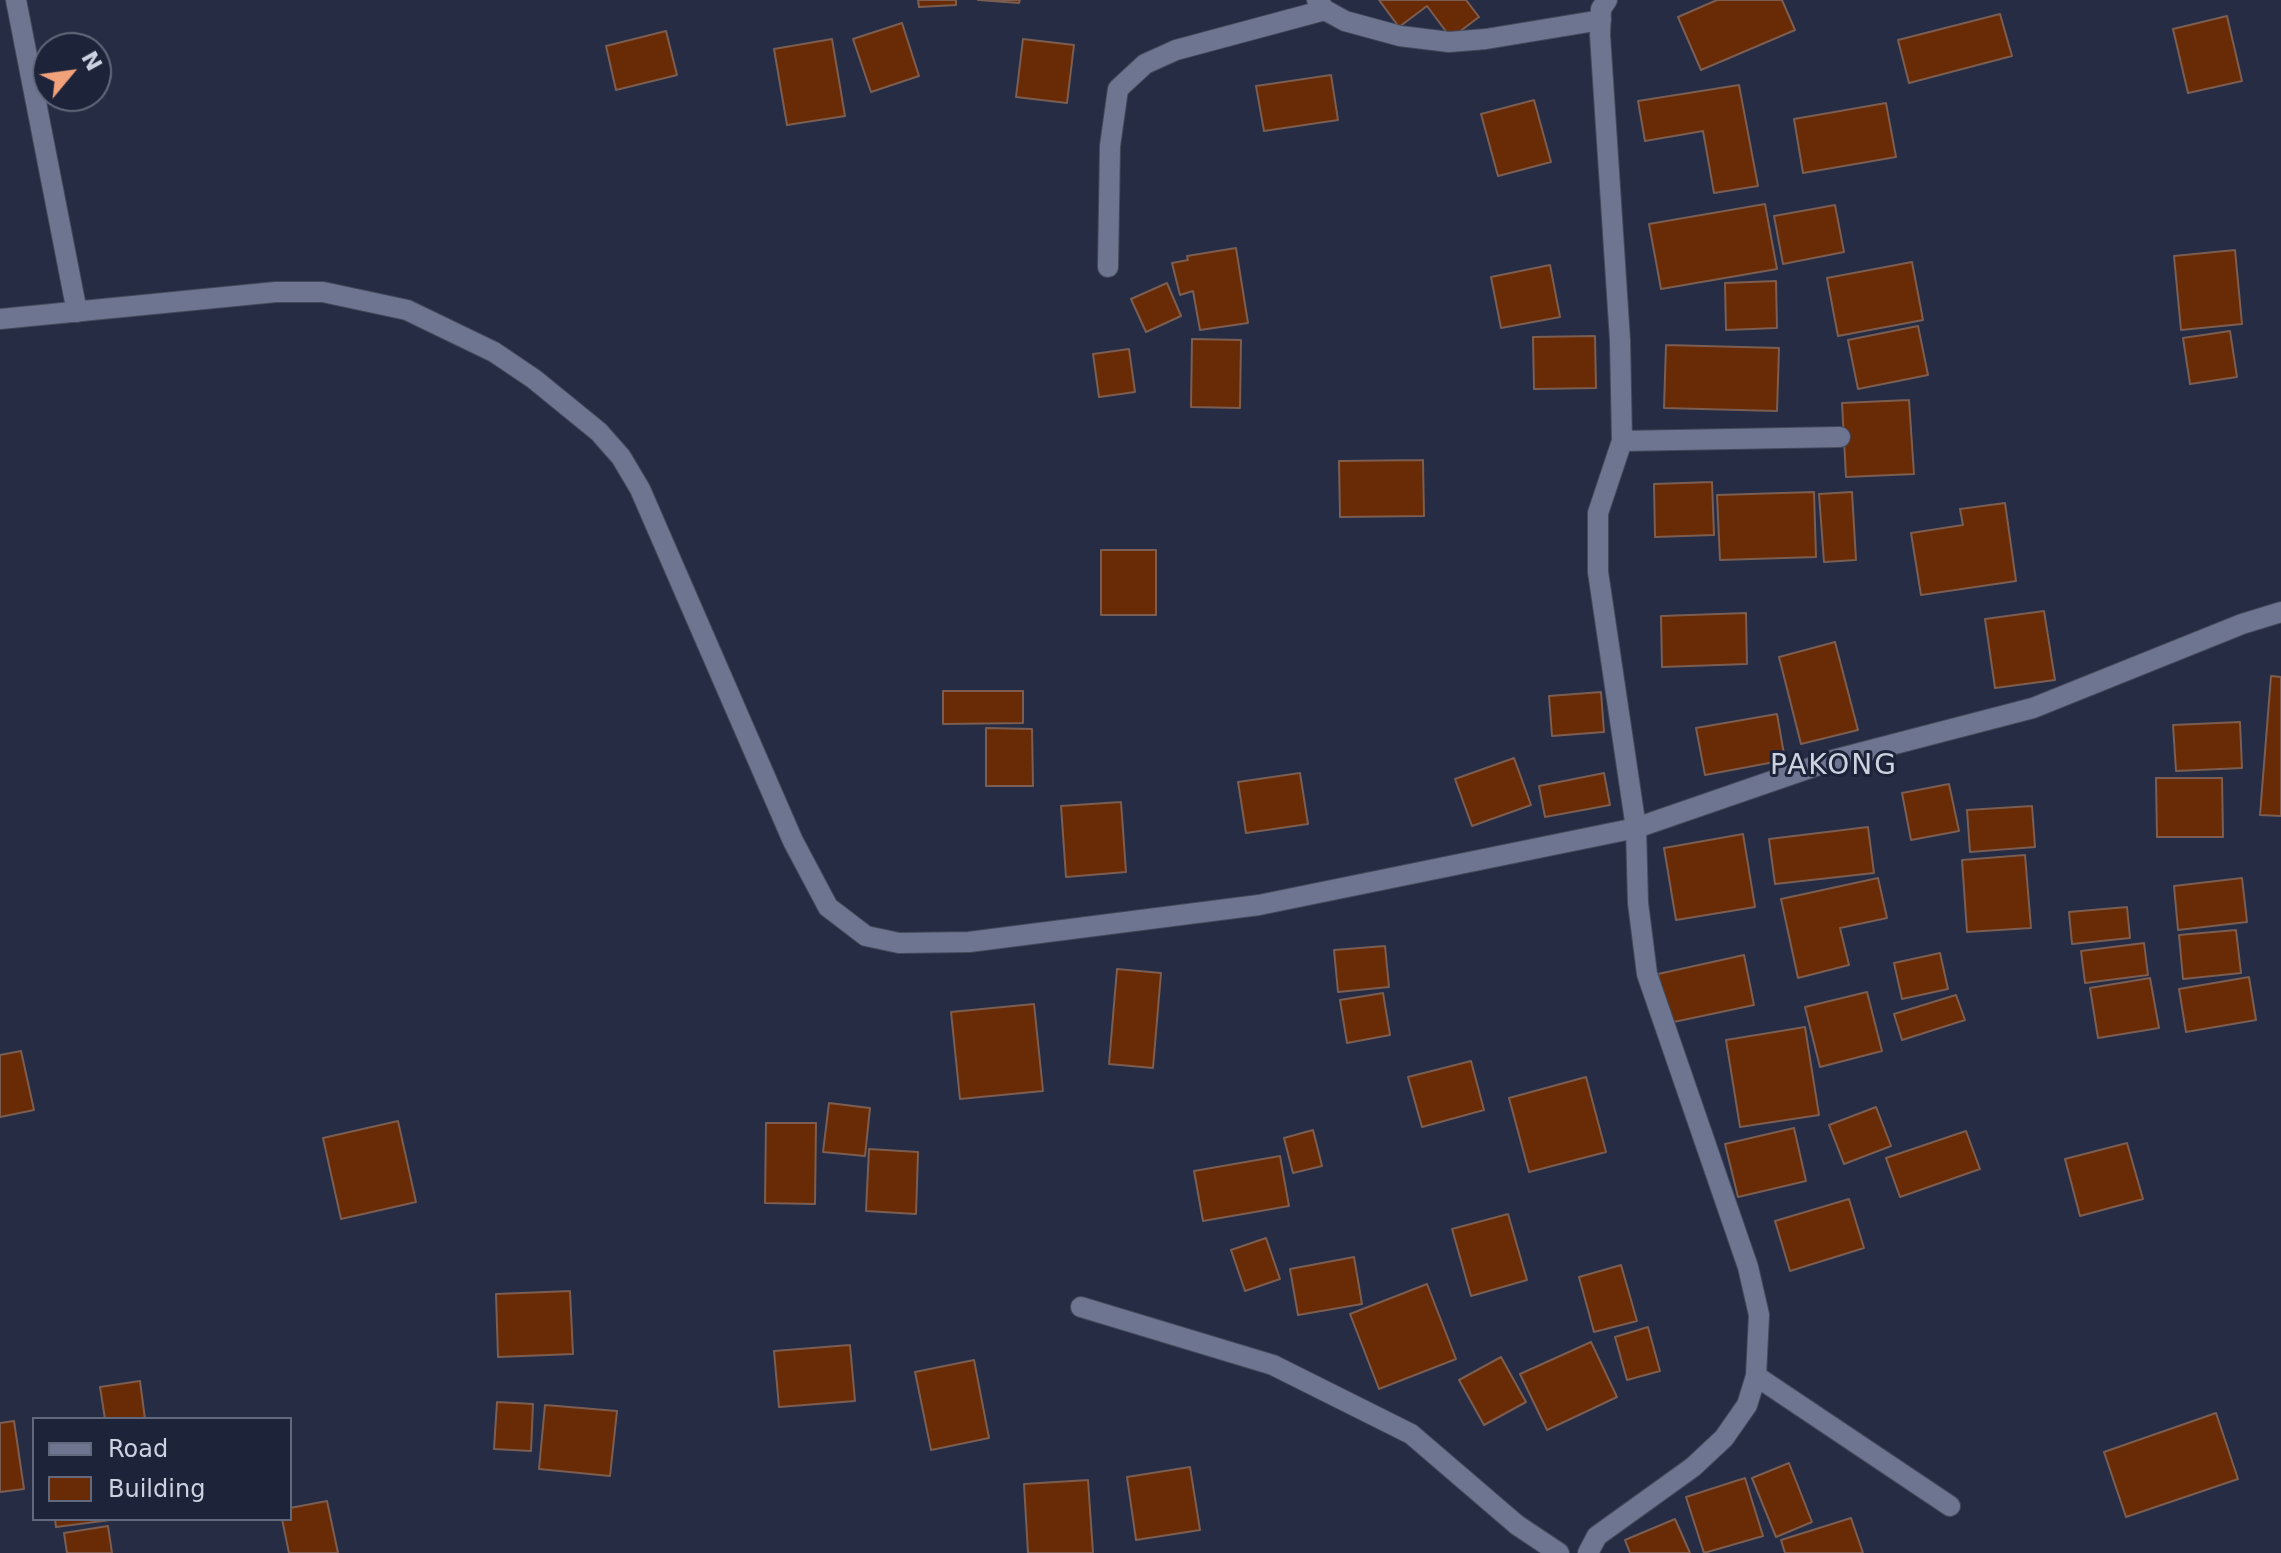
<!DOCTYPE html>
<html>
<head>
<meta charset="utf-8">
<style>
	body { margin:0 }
	#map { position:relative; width:2281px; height:1553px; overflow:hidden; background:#262c43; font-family:"DejaVu Sans",sans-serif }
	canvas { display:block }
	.legend { position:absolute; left:32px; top:1417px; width:260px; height:104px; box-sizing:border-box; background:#1d2339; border:2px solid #63697c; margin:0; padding:10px 14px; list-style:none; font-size:24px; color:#cdd2e0 }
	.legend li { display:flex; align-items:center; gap:16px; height:40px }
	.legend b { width:40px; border:2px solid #63697c }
	.north { position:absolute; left:32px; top:32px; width:80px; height:80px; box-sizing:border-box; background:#1d2339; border:2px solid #63697c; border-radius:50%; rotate:61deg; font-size:22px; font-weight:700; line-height:32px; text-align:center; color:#cdd2e0 }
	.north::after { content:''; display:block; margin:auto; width:28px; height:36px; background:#f1a27b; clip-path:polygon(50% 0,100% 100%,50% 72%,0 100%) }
</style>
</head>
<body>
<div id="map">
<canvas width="2281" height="1553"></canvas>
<ul class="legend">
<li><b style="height:10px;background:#6e7590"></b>Road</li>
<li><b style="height:22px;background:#682b05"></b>Building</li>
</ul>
<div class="north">N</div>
</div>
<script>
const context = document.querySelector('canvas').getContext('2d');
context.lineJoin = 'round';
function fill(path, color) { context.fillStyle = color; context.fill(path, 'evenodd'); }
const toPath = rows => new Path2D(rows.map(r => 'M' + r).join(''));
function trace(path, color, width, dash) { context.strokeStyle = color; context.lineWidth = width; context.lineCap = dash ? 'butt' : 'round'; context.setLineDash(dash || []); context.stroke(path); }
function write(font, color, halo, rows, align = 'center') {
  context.font = font + ' "DejaVu Sans",sans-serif'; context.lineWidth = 6; context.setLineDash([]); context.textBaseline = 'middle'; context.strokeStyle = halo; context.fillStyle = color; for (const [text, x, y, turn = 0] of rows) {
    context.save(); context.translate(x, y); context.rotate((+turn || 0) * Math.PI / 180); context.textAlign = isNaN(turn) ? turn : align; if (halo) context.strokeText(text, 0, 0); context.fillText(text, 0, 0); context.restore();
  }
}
const building = toPath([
	[918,0,956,0,956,5,919,7,918,0],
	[978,0,1020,0,1019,3,978,0],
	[1379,0,1466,0,1479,17,1451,38,1427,6,1399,27,1379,0],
	[1717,0,1782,0,1795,30,1701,70,1678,17,1717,0],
	[2000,14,2012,56,1909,83,1898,40,2000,14],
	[2227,16,2242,81,2188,93,2173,29,2227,16],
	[902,23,919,76,871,92,853,39,902,23],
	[666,31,677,75,616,90,606,46,666,31],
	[832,39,845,116,787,125,774,49,832,39],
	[1023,39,1074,45,1067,103,1016,97,1023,39],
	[1331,75,1338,120,1264,131,1256,86,1331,75],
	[1739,85,1758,186,1714,193,1703,131,1645,141,1638,101,1739,85],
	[1534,100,1551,162,1498,176,1481,114,1534,100],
	[1886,103,1896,157,1803,173,1794,119,1886,103],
	[1765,204,1777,269,1661,289,1649,224,1765,204],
	[1835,205,1844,252,1783,264,1774,216,1835,205],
	[1236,248,1248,323,1200,330,1193,291,1180,295,1172,263,1188,260,1187,256,1236,248],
	[2235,250,2242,324,2181,330,2174,256,2235,250],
	[1912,262,1923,320,1838,336,1827,278,1912,262],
	[1550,265,1560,317,1501,328,1491,277,1550,265],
	[1776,281,1777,328,1726,330,1725,283,1776,281],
	[1167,283,1181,316,1146,332,1131,299,1167,283],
	[1918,326,1928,375,1858,389,1848,340,1918,326],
	[2230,331,2237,377,2190,384,2183,338,2230,331],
	[1595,336,1596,388,1534,389,1533,337,1595,336],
	[1192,339,1241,340,1240,408,1191,407,1192,339],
	[1666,345,1779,348,1777,411,1664,408,1666,345],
	[1129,349,1135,392,1099,397,1093,354,1129,349],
	[1909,400,1914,474,1846,477,1842,403,1909,400],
	[1423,460,1424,516,1340,517,1339,461,1423,460],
	[1712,482,1714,535,1655,537,1654,484,1712,482],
	[1814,492,1816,557,1720,560,1717,495,1814,492],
	[1852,492,1856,560,1824,562,1819,494,1852,492],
	[2005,503,2016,581,1921,595,1911,533,1963,525,1960,509,2005,503],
	[1101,550,1156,550,1156,615,1101,615,1101,550],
	[2044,611,2055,680,1995,688,1985,619,2044,611],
	[1746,613,1747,664,1662,667,1661,616,1746,613],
	[1835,642,1858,730,1801,744,1779,657,1835,642],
	[2271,676,2281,677,2281,816,2260,815,2271,676],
	[943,691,1023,691,1023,723,943,724,943,691],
	[1601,692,1604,732,1552,736,1549,696,1601,692],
	[1777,714,1785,760,1705,775,1696,728,1777,714],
	[2240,722,2242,768,2176,771,2173,725,2240,722],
	[986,728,1032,729,1033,786,986,786,986,728],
	[1514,758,1531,805,1472,826,1455,779,1514,758],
	[1300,773,1308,824,1246,833,1238,782,1300,773],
	[1604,773,1610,805,1545,817,1539,786,1604,773],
	[2156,778,2222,778,2223,837,2157,837,2156,778],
	[1949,784,1959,831,1911,840,1902,793,1949,784],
	[1121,802,1126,872,1066,877,1061,806,1121,802],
	[2032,806,2035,847,1970,852,1967,810,2032,806],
	[1868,827,1874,873,1775,884,1769,839,1868,827],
	[1743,834,1755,907,1676,920,1664,848,1743,834],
	[2025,855,2031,928,1967,932,1962,860,2025,855],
	[1878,878,1887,918,1840,928,1849,965,1798,978,1781,899,1878,878],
	[2242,878,2247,922,2178,930,2174,886,2242,878],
	[2127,907,2130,938,2072,944,2069,912,2127,907],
	[2236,930,2241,973,2183,979,2179,935,2236,930],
	[2144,943,2148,975,2085,983,2081,951,2144,943],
	[1385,946,1389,987,1338,992,1334,950,1385,946],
	[1940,953,1948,989,1902,999,1894,963,1940,953],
	[1744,955,1754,1005,1669,1023,1658,974,1744,955],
	[1117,969,1161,973,1153,1068,1109,1064,1117,969],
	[2249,977,2256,1020,2186,1032,2179,989,2249,977],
	[2150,978,2159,1028,2098,1038,2090,988,2150,978],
	[1867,992,1882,1051,1820,1067,1805,1007,1867,992],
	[1383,993,1390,1035,1347,1043,1340,1000,1383,993],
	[1956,995,1965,1020,1902,1040,1894,1014,1956,995],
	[1034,1004,1043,1091,960,1099,951,1012,1034,1004],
	[1805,1027,1819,1115,1740,1127,1726,1040,1805,1027],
	[21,1051,34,1110,0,1117,0,1055,21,1051],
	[1471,1061,1484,1110,1422,1127,1408,1077,1471,1061],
	[1586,1077,1606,1152,1529,1172,1509,1098,1586,1077],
	[829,1103,870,1108,865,1156,823,1152,829,1103],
	[1876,1107,1891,1146,1844,1164,1829,1125,1876,1107],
	[398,1121,416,1202,341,1219,323,1138,398,1121],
	[766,1123,816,1123,815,1204,765,1203,766,1123],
	[1794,1128,1806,1181,1738,1197,1725,1144,1794,1128],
	[1313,1130,1322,1166,1293,1173,1284,1138,1313,1130],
	[1966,1131,1980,1169,1900,1197,1886,1158,1966,1131],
	[2127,1143,2143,1199,2080,1216,2065,1159,2127,1143],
	[869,1149,918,1152,916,1214,866,1211,869,1149],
	[1280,1156,1289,1206,1203,1221,1194,1171,1280,1156],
	[1849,1199,1864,1248,1790,1271,1775,1221,1849,1199],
	[1508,1214,1527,1280,1471,1296,1452,1229,1508,1214],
	[1266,1238,1280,1279,1245,1291,1231,1250,1266,1238],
	[1354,1257,1362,1304,1298,1315,1290,1269,1354,1257],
	[1621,1265,1637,1321,1594,1332,1579,1277,1621,1265],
	[1427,1284,1456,1359,1379,1389,1350,1314,1427,1284],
	[570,1291,573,1354,498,1357,496,1294,570,1291],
	[1648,1327,1660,1371,1627,1380,1615,1337,1648,1327],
	[1591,1342,1617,1397,1547,1430,1520,1374,1591,1342],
	[850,1345,855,1401,779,1407,774,1351,850,1345],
	[1501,1357,1526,1402,1484,1425,1459,1380,1501,1357],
	[974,1360,989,1438,931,1450,915,1372,974,1360],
	[140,1381,145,1419,105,1419,100,1387,140,1381],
	[497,1402,533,1404,531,1451,494,1449,497,1402],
	[545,1405,617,1411,610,1476,539,1469,545,1405],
	[2216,1413,2238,1479,2126,1517,2104,1452,2216,1413],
	[14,1421,24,1489,0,1492,0,1423,14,1421],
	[1789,1463,1812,1522,1776,1537,1752,1478,1789,1463],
	[1190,1467,1200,1530,1136,1540,1127,1477,1190,1467],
	[1745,1478,1763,1536,1704,1553,1686,1497,1745,1478],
	[1088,1480,1093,1553,1028,1553,1024,1484,1088,1480],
	[327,1501,338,1553,289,1553,282,1519,290,1519,290,1508,327,1501],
	[1851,1518,1863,1553,1785,1553,1781,1540,1851,1518],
	[55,1519,118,1519,56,1527,55,1519],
	[1675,1519,1690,1553,1630,1553,1625,1540,1675,1519],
	[108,1526,112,1553,67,1553,64,1533,108,1526]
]);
fill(building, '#682b05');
trace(building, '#7b5e51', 2);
const street = toPath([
	[1317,0,1325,10,1345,21,1400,36,1449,42,1486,39,1601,20],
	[1108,267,1110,146,1118,89,1145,64,1176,50,1325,10],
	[1622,441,1840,437],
	[1081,1307,1273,1365,1411,1434,1517,1525,1559,1553],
	[1756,1376,1950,1506],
	[1588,1553,1597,1536,1693,1467,1724,1438,1747,1405,1756,1376,1759,1315,1748,1267,1647,974,1638,903,1636,828,1598,572,1598,513,1622,441,1620,340,1600,35,1601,9,1607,0]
]);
const secondary = toPath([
	[16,0,77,312],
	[0,319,276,292,323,292,407,310,494,352,534,379,599,432,621,457,640,489,793,841,828,907,866,936,899,943,969,942,1259,905,1636,828,1833,760,2033,708,2242,624,2281,612]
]);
trace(street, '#45495c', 22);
trace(secondary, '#45495c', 22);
trace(street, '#6e7590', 20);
trace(secondary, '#6e7590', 20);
context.letterSpacing = '2px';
write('28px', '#cdd2e0', '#1d2339', [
	["PAKONG",1834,767]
]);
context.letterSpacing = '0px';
</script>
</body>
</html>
